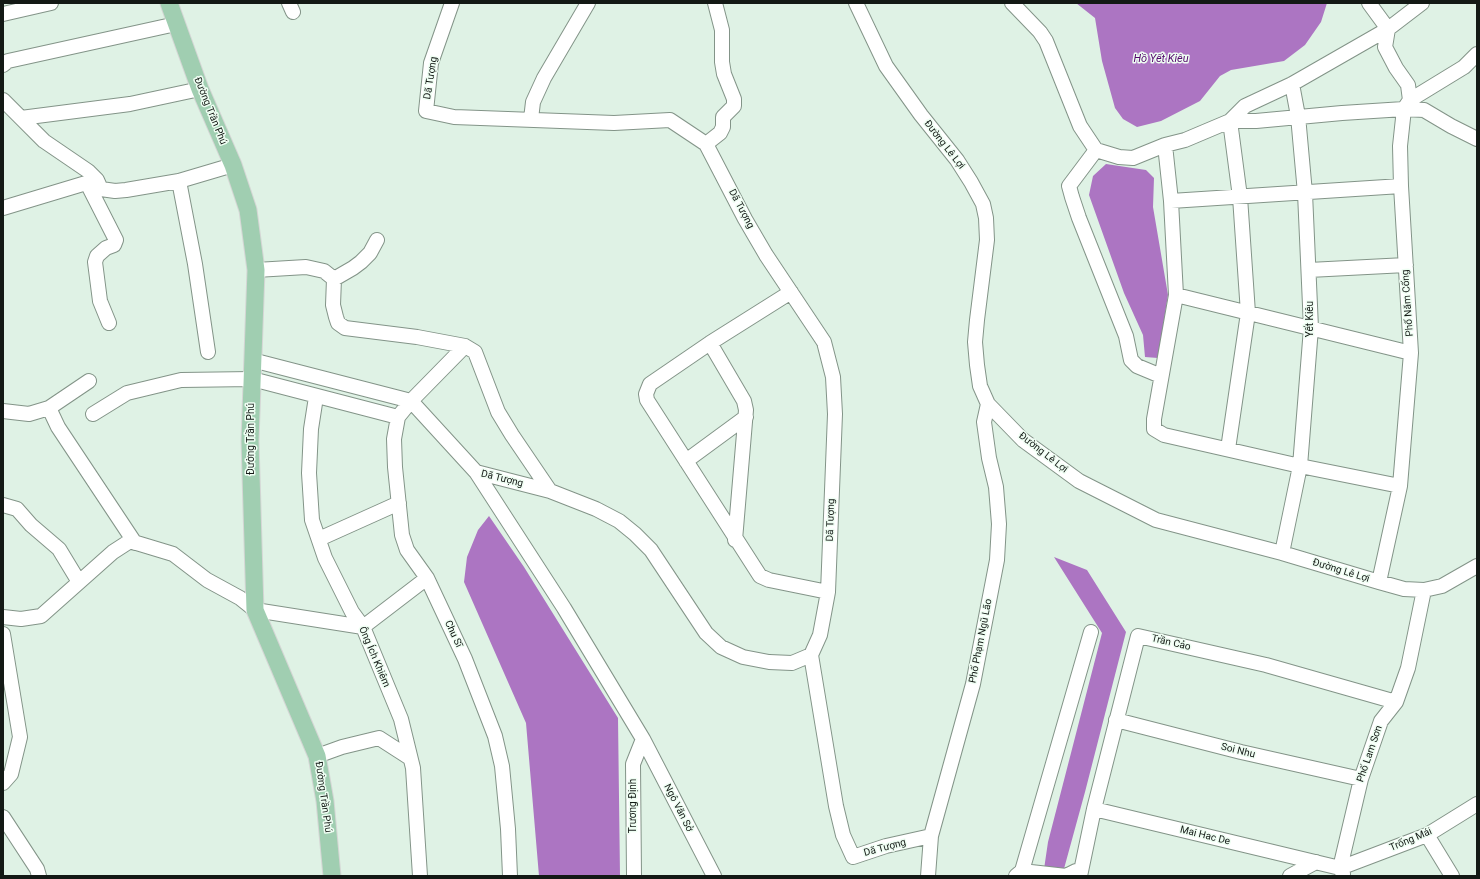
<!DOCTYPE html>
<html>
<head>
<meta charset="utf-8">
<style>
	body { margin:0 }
	#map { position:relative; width:1480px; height:879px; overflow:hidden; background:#dff2e5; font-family:Roboto,sans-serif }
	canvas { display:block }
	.frame { position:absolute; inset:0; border:4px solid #131915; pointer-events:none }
</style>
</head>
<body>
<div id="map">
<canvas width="1480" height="879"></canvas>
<div class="frame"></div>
</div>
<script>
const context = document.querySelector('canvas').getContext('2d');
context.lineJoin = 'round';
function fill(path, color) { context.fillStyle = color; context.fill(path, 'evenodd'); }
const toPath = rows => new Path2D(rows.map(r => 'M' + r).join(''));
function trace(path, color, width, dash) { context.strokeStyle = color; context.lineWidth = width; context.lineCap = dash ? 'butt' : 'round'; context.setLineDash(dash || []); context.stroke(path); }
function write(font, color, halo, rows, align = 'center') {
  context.font = font + ' Roboto,sans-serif'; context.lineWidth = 3; context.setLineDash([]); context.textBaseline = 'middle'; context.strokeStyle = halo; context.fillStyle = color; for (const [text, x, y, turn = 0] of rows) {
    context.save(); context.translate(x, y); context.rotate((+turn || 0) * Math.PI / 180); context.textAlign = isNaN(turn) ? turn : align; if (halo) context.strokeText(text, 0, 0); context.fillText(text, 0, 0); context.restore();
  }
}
fill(toPath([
	[1076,3,1327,3,1321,22,1305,45,1284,61,1231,70,1220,76,1200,101,1161,121,1137,127,1123,119,1115,108,1102,61,1095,18],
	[1106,164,1146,170,1154,178,1153,207,1168,295,1158,358,1145,357,1143,335,1124,293,1089,195,1093,176],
	[489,516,524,567,618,718,620,876,539,876,526,723,464,582,467,557,478,530],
	[1054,557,1087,570,1126,632,1085,792,1062,876,1043,876,1048,842,1102,633]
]), '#ac75c2');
const minor = toPath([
	[289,3,293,12],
	[452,3,431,63,426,111,454,117,614,123,670,120,706,144,745,219,766,255,824,342,833,377,835,414,828,592,820,635,811,655,836,806,843,835,853,857,886,846,931,836],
	[856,3,886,66,921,115,957,160,971,182,983,204,986,218,987,240,977,320,975,342,977,365,980,386,988,404,1023,440,1079,481,1156,520,1282,553,1379,582,1404,589,1424,590,1442,586,1477,566],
	[1012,3,1040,32,1046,41,1080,126,1096,150,1119,157,1133,158,1165,145,1185,140,1230,121,1245,106,1292,84,1388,29,1422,3],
	[1369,3,1388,29],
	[3,14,51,3],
	[3,65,8,61,176,24],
	[3,100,44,141,88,171,97,180,101,189,115,191,126,190,179,181,233,165],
	[1410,100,1464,67,1477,54],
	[21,118,130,104,200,89],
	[531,119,533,102,544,78,588,3],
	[706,144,720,133,723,127,723,117,734,106,734,99,724,74,722,62,722,30,715,3],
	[1165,145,1171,201,1176,295,1154,419,1154,429,1164,435,1300,466,1400,486],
	[1096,150,1069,186,1072,197,1079,218,1126,336,1131,360,1137,366,1161,376],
	[179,181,195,264,208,352],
	[87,183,116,240,114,245,106,248,97,256,95,262,100,301,109,323],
	[1171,201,1401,186],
	[3,208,96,180],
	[256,270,306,267,324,271,334,279,333,305,336,317,338,323,345,328,417,337,465,346,475,352,498,412,512,435,550,491],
	[1309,270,1406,265],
	[334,279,353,268,361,262,370,253,377,240],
	[791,292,710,343,650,384,646,394,647,400,760,576,769,580,828,592],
	[1176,295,1411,353],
	[710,343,744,401,746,410,735,540],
	[465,346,411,401,398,417,394,439,395,467,402,535,407,550,427,578,465,659,495,736,502,766,508,829,510,876],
	[252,360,411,401,476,472,550,491,596,509,619,521,635,534,651,550,706,633,721,647,743,657,769,662,792,663,811,655],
	[316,397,311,429,309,473,312,520,325,558,352,612,363,627,401,719,413,768,420,876],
	[49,408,58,427,135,543],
	[3,411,29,414,49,408,89,381],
	[93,414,127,393,181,380,252,379,398,417],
	[1228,449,1248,313,1240,197,1230,121,1256,121,1342,113,1404,109,1424,110,1451,126,1477,139],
	[686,461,746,417],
	[476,472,564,608,643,739,714,876],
	[3,505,17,509,31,525,59,549,79,582],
	[319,539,399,503],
	[1282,553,1300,466,1311,328,1305,193,1298,116,1292,84],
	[1379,582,1400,486,1411,353,1401,186,1400,146,1404,109,1410,100,1408,85,1396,68,1385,47,1388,29],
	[3,617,21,619,41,616,113,552,130,541,173,554,207,580,240,598,255,610,363,627,427,578],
	[3,634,20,737,11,774,3,783],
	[1116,720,1241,752,1361,779],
	[317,756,342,747,379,738,410,758],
	[1094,809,1340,868,1427,835,1477,804],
	[3,817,37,869,39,876],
	[1427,835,1452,876],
	[1022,871,1066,876,1076,871,1080,872],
	[1343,874,1340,868,1361,779,1381,721,1396,702,1408,668,1424,590],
	[634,876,633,764,643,739],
	[928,876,931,836,973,684,997,560,999,524,996,487,989,458,984,422,988,404],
	[1016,876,1022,871,1091,632],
	[1080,876,1094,809,1138,636,1266,665,1396,702],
	[1290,876,1316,862]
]);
const major = toPath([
	[169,3,200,89,233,165,248,210,256,270,250,441,255,610,317,756,325,801,332,876]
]);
trace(minor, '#839488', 16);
trace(major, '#d5d6d5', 19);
trace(minor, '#fff', 14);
trace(major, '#a0ceb1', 17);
write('10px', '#131915', '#effef3', [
	["Dã Tượng",431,78,-81],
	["Đường Trần Phú",210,111,68],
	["Đường Lê Lợi",944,145,52],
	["Dã Tượng",741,209,62],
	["Phố Năm Cống",1408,303,-94],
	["Yết Kiêu",1310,319,-90],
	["Đường Trần Phú",251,439,-90],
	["Đường Lê Lợi",1043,453,38],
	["Dã Tượng",502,479,14],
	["Dã Tượng",831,520,-88],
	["Đường Lê Lợi",1341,571,17],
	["Chu Sĩ",453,634,65],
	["Phố Phạm Ngũ Lão",981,641,-79],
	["Trần Cảo",1171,643,13],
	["Ông Ích Khiêm",374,657,67],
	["Soi Nhu",1238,751,14],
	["Phố Lam Sơn",1370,754,-71],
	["Đường Trần Phú",323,797,82],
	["Trương Định",633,806,-90],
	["Ngô Văn Sở",678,808,63],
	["Mai Hac De",1205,836,14],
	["Trống Mái",1411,840,-23],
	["Dã Tượng",885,848,-15]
]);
write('italic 11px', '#53066b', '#effef3', [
	["Hồ Yết Kiêu",1161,59]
]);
</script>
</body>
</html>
